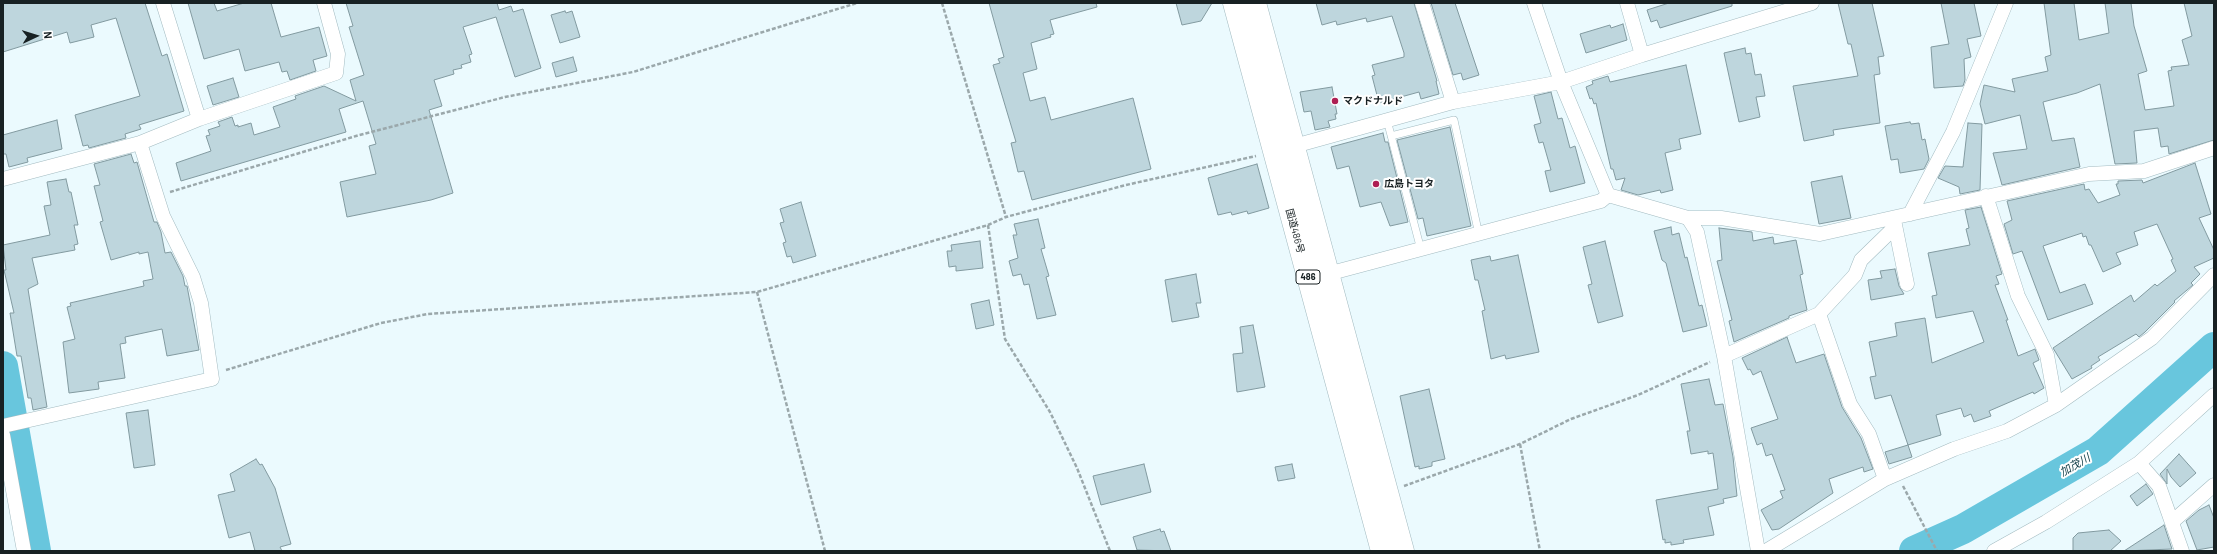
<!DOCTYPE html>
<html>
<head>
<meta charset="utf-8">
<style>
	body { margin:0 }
	#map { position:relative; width:2217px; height:554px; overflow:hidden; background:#ebfafe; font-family:Barlow,sans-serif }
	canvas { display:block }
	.frame { position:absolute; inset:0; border:4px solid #182123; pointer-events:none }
	.north { position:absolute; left:16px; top:16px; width:40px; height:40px; -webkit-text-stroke:3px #fff; paint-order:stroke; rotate:86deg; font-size:11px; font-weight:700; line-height:16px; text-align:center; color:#182123 }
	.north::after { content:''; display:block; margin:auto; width:14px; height:18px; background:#182123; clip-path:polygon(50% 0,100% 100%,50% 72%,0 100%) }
</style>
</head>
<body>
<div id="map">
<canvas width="2217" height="554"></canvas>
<div class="frame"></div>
<div class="north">N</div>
</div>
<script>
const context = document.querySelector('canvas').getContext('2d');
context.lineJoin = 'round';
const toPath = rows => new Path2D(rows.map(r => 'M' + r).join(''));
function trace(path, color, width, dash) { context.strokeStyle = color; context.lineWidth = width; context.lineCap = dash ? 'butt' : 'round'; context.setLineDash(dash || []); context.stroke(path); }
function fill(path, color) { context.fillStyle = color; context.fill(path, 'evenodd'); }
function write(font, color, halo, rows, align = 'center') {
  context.font = font + ' Barlow,"Noto Sans JP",sans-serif'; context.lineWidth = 4; context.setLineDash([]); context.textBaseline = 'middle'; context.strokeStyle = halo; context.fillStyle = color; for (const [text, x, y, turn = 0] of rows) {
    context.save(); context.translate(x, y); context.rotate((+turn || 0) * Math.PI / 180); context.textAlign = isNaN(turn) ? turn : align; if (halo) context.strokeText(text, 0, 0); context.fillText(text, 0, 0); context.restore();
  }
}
trace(toPath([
	[3,366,36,551],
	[1914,551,1963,529,2098,451,2214,347]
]), '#68c6dd', 30);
const building = toPath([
	[3,3,145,3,162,56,167,54,184,111,139,125,141,129,125,134,126,138,89,148,88,145,83,146,75,115,140,96,116,18,91,25,94,37,70,43,67,32,3,52,3,3],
	[188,3,214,3,217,11,244,3,271,3,281,37,319,27,327,56,313,60,316,71,290,80,287,71,282,72,279,62,245,71,239,49,204,59,188,3],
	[346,3,497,3,499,10,511,6,513,12,523,9,541,68,515,77,496,17,463,27,472,54,469,55,471,62,461,65,462,68,453,70,454,74,434,80,442,106,429,110,453,193,431,200,347,217,340,182,376,174,369,146,376,144,363,101,339,109,346,132,181,181,176,163,211,151,206,136,210,135,208,130,220,126,218,122,232,117,235,126,238,125,238,127,251,123,254,135,280,127,273,107,296,99,295,96,324,86,356,101,350,80,364,75,349,27,353,26,346,3],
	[989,3,1096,3,1097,7,1050,20,1054,34,1050,35,1051,37,1031,43,1037,69,1023,73,1030,101,1045,97,1051,120,1133,98,1151,169,1032,200,1024,171,1018,172,1011,143,1016,142,993,65,1000,63,998,59,1004,57,989,3],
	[1176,3,1212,3,1201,21,1182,25,1176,3],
	[1316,3,1414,3,1437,81,1436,81,1439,94,1421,99,1419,92,1379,103,1372,76,1375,75,1372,65,1404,57,1404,53,1392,16,1367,22,1366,18,1337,25,1336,21,1322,25,1316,3],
	[1431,3,1455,3,1479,75,1463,80,1461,73,1453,75,1431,3],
	[1669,3,1732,3,1732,6,1660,28,1657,20,1651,22,1647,10,1669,3],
	[1838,3,1872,3,1884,56,1878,57,1880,74,1874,75,1880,123,1833,130,1834,135,1804,141,1793,86,1858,76,1851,44,1848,44,1838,3],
	[1941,3,1974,3,1981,36,1967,39,1971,57,1964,59,1965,80,1963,86,1934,88,1931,47,1949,44,1941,3],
	[2044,3,2074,3,2079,40,2109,33,2105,3,2131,3,2134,26,2147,71,2138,74,2145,110,2174,106,2168,71,2172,70,2171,67,2189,65,2182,40,2192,36,2184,3,2214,3,2214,140,2169,154,2168,146,2161,147,2158,128,2134,131,2137,163,2115,164,2100,84,2077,93,2043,102,2052,141,2074,138,2080,167,2002,185,1993,153,2027,149,2020,115,1985,124,1980,104,1984,85,2015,92,2012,79,2048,71,2045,57,2051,55,2044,3],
	[565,11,566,13,572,11,580,37,560,43,551,15,565,11],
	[1623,24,1627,40,1586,53,1580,34,1610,25,1611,28,1623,24],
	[1745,48,1746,54,1751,53,1755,75,1761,74,1765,96,1756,97,1760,117,1739,122,1724,53,1745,48],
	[573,57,577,71,556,77,552,63,573,57],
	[1686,65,1701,134,1679,139,1681,149,1665,153,1673,190,1661,193,1660,190,1638,195,1621,190,1625,178,1616,180,1613,169,1611,169,1596,103,1594,104,1592,98,1590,99,1586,87,1593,84,1592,81,1608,76,1610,82,1686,65],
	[233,78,239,97,213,105,207,86,233,78],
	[1332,87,1337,114,1335,114,1336,119,1328,121,1330,127,1315,130,1311,111,1304,112,1300,92,1332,87],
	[1551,92,1558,119,1562,118,1570,148,1575,146,1585,183,1550,192,1545,171,1551,170,1543,142,1539,143,1534,125,1541,123,1534,96,1551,92],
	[57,120,62,149,27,158,28,162,9,167,6,154,3,154,3,135,57,120],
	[1910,122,1911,124,1919,123,1922,140,1925,139,1929,159,1924,169,1900,173,1898,159,1891,160,1885,126,1910,122],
	[1968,123,1982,124,1980,190,1960,194,1959,187,1938,178,1945,166,1963,167,1968,123],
	[1450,127,1471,226,1427,236,1423,218,1418,219,1397,140,1450,127],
	[1383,133,1385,142,1388,142,1408,222,1390,226,1381,202,1360,207,1349,166,1337,169,1331,147,1383,133],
	[131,154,134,163,137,162,154,222,157,222,161,232,165,253,171,252,183,276,185,286,187,286,199,350,167,356,162,329,125,337,126,343,120,344,125,378,98,382,99,389,69,393,63,342,75,339,67,307,71,306,70,303,144,286,143,281,153,279,148,252,139,254,139,252,111,260,100,222,103,221,94,186,100,185,94,164,131,154],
	[2195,163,2211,214,2199,218,2214,250,2214,258,2194,267,2200,274,2191,283,2193,285,2174,301,2175,302,2145,332,2139,337,2136,334,2098,357,2100,360,2091,366,2092,368,2072,379,2053,348,2131,295,2134,302,2155,284,2157,286,2176,271,2171,260,2173,259,2157,224,2134,232,2138,245,2116,253,2121,264,2103,272,2091,245,2089,245,2086,236,2083,237,2082,233,2043,246,2060,293,2085,284,2093,304,2048,320,2022,251,2013,254,2004,224,2012,220,2007,201,2084,184,2085,190,2089,189,2098,203,2120,195,2116,184,2118,184,2118,181,2142,180,2143,183,2195,163],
	[1257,164,1269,208,1248,214,1247,211,1232,215,1231,212,1218,215,1208,178,1257,164],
	[1842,176,1851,218,1819,224,1811,182,1842,176],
	[66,179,69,192,71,192,78,225,74,225,78,244,74,245,75,250,32,258,38,284,28,289,47,407,33,410,31,398,28,398,21,356,17,356,10,313,14,313,4,270,6,270,3,245,50,235,44,206,51,205,47,182,66,179],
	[801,202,816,256,793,263,791,256,787,257,783,243,786,242,780,223,784,222,780,209,801,202],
	[1981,207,2002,274,1996,276,1999,284,1995,285,2008,320,2006,320,2018,356,2035,349,2039,360,2033,363,2044,388,2034,394,2033,392,1989,411,1991,416,1974,422,1971,414,1964,417,1961,408,1936,415,1941,435,1908,445,1891,395,1875,399,1870,377,1876,376,1869,342,1897,336,1895,323,1925,318,1932,363,1984,342,1973,311,1936,318,1932,296,1937,295,1928,253,1970,245,1966,229,1969,228,1965,210,1981,207],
	[1038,219,1045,248,1041,249,1049,276,1046,277,1056,315,1037,319,1029,284,1024,285,1021,274,1013,276,1009,261,1018,258,1013,235,1017,235,1014,224,1038,219],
	[1671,227,1672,235,1679,233,1685,258,1687,257,1699,306,1702,305,1707,326,1683,332,1666,263,1662,260,1654,231,1671,227],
	[1719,228,1752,232,1753,241,1773,237,1774,244,1796,240,1803,274,1800,275,1807,310,1789,316,1789,318,1734,342,1729,321,1732,320,1717,261,1722,260,1719,228],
	[980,241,983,268,956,271,956,266,949,267,947,251,952,251,951,245,980,241],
	[1605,241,1623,316,1598,323,1588,285,1592,284,1583,247,1605,241],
	[1518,255,1539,352,1506,359,1505,355,1491,359,1482,311,1485,310,1478,280,1475,280,1471,260,1490,256,1491,261,1518,255],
	[1895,269,1899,286,1904,294,1871,300,1868,280,1882,278,1880,271,1895,269],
	[1196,274,1201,303,1196,303,1199,317,1172,322,1165,280,1196,274],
	[989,300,994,325,976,329,971,304,989,300],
	[1253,325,1265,387,1237,392,1233,354,1243,353,1240,327,1253,325],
	[1787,337,1796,363,1824,354,1842,407,1861,438,1873,469,1864,472,1863,467,1829,479,1833,493,1779,529,1772,530,1761,510,1783,498,1780,491,1785,490,1772,454,1766,456,1762,443,1757,445,1751,428,1778,419,1761,371,1753,375,1750,369,1748,370,1742,358,1787,337],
	[1709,379,1715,405,1723,404,1733,457,1737,496,1723,499,1724,503,1708,507,1714,535,1683,540,1684,543,1671,545,1671,542,1665,543,1665,539,1663,540,1656,500,1718,489,1713,453,1708,454,1708,451,1691,454,1687,431,1690,431,1681,384,1709,379],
	[1429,389,1445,459,1432,462,1432,466,1419,469,1419,466,1415,467,1400,396,1429,389],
	[148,410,155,465,134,468,126,413,148,410],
	[1908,445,1912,457,1889,464,1885,452,1908,445],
	[2179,454,2196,473,2180,487,2171,477,2167,469,2167,484,2160,474,2179,454],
	[256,459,260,465,262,464,275,488,291,544,280,547,282,551,255,551,250,532,229,538,218,495,235,491,230,474,256,459],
	[1144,464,1151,492,1101,505,1093,476,1144,464],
	[1292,464,1295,478,1278,481,1275,467,1292,464],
	[2146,484,2153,494,2137,506,2130,496,2146,484],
	[2209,505,2214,518,2214,547,2197,550,2186,521,2199,510,2209,505],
	[2164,525,2172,549,2124,551,2164,525],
	[1160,529,1161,532,1164,531,1171,551,1137,550,1133,537,1160,529],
	[2109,530,2121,541,2110,551,2073,551,2073,538,2078,533,2109,530]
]);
fill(building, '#bed6dd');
trace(building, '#829aa0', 1);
const lane = toPath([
	[1387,120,1421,250],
	[1391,136,1454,120,1479,235]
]);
const street = toPath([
	[163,3,199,119],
	[1422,3,1453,102],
	[1534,3,1561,82,1608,195,1688,218,1697,232,1724,356,1758,551],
	[1627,3,1642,55],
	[1287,148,1453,102,1561,82,1642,55,1812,3],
	[3,179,140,143,199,119,336,73,338,54,324,3],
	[1986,196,2018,296,2047,355,2056,405],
	[1910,214,1953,132,2006,3],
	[1688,218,1721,218,1820,234,2089,174,2144,171,2214,148],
	[1894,220,1907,284],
	[1320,276,1601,201,1608,195],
	[1819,314,1850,404,1869,434,1885,479],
	[1724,356,1819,314,1855,275,1861,260,1895,227],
	[3,426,212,379,201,303,193,277,163,216,140,143],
	[3,435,24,551],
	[2139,463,2159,486,2182,551],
	[2172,522,2214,485],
	[1766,551,1885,479,1954,449,2007,431,2056,405,2152,338,2214,275],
	[1994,551,2046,522,2139,463,2214,395]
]);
const highway = toPath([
	[1234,3,1382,551],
	[1255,3,1403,551]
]);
trace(lane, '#a3bbc1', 8);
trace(street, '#a3bbc1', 15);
trace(highway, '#a3bbc1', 23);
trace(toPath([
	[942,3,1006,217],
	[170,192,356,136,505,97,633,72,857,3],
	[988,225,1005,339,1050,412,1077,468,1110,551],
	[757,292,825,551],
	[226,370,381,323,428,314,757,292,988,225,1006,217,1126,185,1256,156],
	[1520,444,1540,551],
	[1404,486,1520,444,1571,419,1638,395,1710,362],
	[1903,486,1937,551]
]), '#9ba8ab', 2.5, [4, 2]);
trace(lane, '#fff', 7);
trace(street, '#fff', 14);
trace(highway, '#fff', 22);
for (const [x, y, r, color] of [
	[1335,101,4,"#ae1e53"],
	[1376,184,4,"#ae1e53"]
]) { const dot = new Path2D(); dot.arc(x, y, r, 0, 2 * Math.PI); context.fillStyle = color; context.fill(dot); trace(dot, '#fff', 1.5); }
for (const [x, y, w] of [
	[1308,277,24]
]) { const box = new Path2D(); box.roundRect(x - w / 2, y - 7, w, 14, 3); context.fillStyle = '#fff'; context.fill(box); trace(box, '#182123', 1); }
write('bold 9px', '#182123', null, [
	["486",1308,277]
]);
write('bold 10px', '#182123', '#fff', [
	["マクドナルド",1343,101],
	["広島トヨタ",1384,184]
], 'left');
write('10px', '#182123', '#fff', [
	["国道486号",1295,231,75]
]);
write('italic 11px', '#18434d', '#fff', [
	["加茂川",2075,465,-30]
]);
</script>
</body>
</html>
